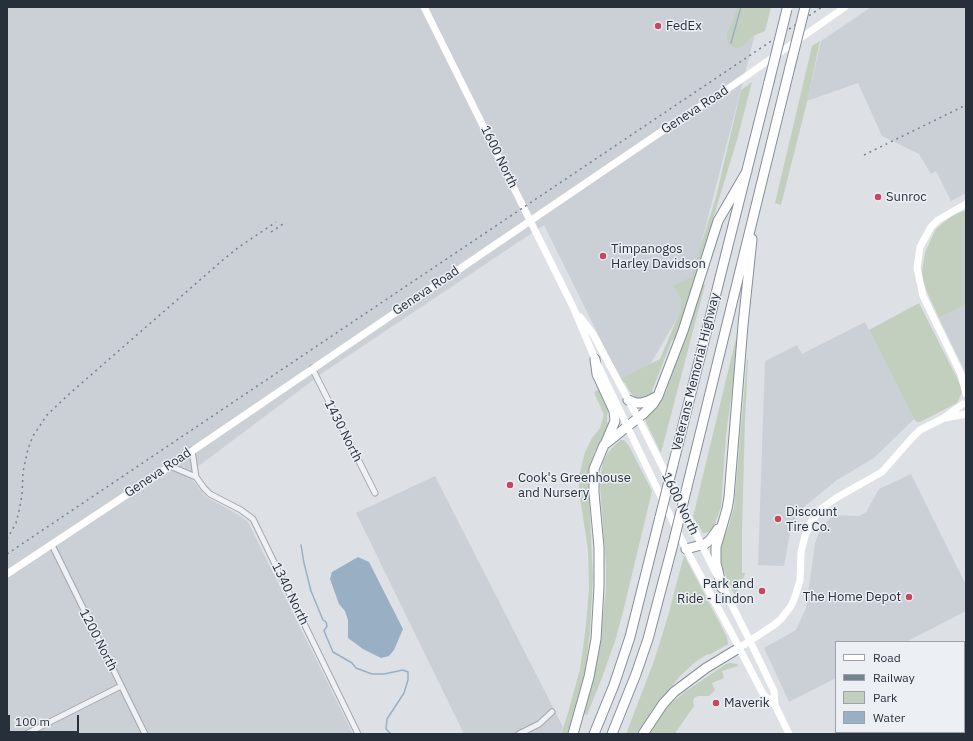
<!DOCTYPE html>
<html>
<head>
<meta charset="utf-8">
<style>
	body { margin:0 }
	#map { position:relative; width:973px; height:741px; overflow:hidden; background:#dde1e6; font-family:"IBM Plex Sans",sans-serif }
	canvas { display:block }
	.frame { position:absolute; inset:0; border:8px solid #272f3b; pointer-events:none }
	.legend { position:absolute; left:835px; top:641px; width:130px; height:92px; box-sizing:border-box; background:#eceff4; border:1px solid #9da2aa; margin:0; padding:5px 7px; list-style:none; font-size:12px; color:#272f3b }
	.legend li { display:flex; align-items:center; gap:8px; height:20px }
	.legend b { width:20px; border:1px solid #9da2aa }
	.scale { position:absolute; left:8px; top:715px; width:71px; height:18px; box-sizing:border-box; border:2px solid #272f3b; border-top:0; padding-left:5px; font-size:12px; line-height:14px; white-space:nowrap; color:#272f3b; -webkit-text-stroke:3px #eceff4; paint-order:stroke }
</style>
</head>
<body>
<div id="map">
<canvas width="973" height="741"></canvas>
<div class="frame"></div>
<ul class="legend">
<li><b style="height:5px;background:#fff"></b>Road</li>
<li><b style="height:5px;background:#77818e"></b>Railway</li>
<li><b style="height:11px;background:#c3cfbe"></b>Park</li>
<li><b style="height:11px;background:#99b0c4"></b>Water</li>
</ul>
<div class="scale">100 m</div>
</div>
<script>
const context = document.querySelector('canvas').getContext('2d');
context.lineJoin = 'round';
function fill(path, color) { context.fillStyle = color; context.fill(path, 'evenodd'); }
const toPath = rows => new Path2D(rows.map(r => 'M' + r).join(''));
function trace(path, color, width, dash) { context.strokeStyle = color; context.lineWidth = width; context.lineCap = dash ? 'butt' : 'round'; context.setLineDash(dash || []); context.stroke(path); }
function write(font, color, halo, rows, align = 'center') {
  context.font = font + ' "IBM Plex Sans",sans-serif'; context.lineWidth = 3; context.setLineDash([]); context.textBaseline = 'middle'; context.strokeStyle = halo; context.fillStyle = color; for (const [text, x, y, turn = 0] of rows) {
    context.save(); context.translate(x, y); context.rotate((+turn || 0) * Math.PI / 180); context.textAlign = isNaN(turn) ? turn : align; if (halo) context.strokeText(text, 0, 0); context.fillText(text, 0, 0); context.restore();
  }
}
fill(toPath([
	[7,7,762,7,686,303,636,389,621,381,544,225,324,372,188,474,205,496,242,517,248,522,353,734,7,734],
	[871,7,966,7,966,193,951,201,936,171,931,174,919,154,882,136,858,83,807,101,821,41],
	[966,305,966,374,939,318],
	[865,322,914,419,874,458,837,480,799,511,790,532,784,566,758,565,765,361,797,345,802,354],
	[911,474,966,585,966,611,906,642,836,642,836,678,789,702,764,648,796,630,806,608,815,543,821,528,833,515,859,516,866,512,879,489],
	[435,476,563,727,560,734,464,734,356,513]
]), '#cbd0d7');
fill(toPath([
	[738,7,771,7,765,31,753,36,743,46,736,48,729,45,727,40,727,34],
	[820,41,807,102,781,205,775,203,812,46],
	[752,82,737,140,678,334,676,339,672,340,652,391,653,392,648,398,636,400,636,398,630,392,622,378,660,359,681,309,681,299,673,286,691,277,716,197,741,90],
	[966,210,966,305,939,318,926,290,923,281,922,271,925,253,932,237,936,229,943,223,953,215],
	[703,284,705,285,661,453,646,422,645,418,660,402,666,392],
	[919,303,962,388,962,392,957,403,920,422,917,422,914,419,869,330],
	[737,334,738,334,736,362,726,435,721,507,713,529,706,533,703,533,693,517],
	[747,359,748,360,745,420,742,532,742,573,745,573,744,577,737,587,738,594,735,596,722,567,720,559,720,549,722,541,728,528,734,507],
	[599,389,609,410,607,415,607,422,611,428,595,451,588,473,593,577,590,632,585,671,579,700,569,734,561,734,568,713,580,669,586,625,589,588,588,550,579,491,579,476,585,452,592,438,600,428,604,415,594,392],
	[620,440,624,440,629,446,652,491,623,612,616,638,602,678,587,715,584,714,598,658,606,589,606,565,600,486,600,477,603,462,607,454,612,448],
	[684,555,727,637,728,644,711,654,706,655,694,663,680,676,668,691,638,734,626,734,654,661,668,616],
	[730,663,737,664,738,666,722,671,724,678,712,683,715,690,709,696,698,696,694,698,693,701,694,706,676,732,676,734,650,734,652,731,650,730,668,706,686,691,726,664]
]), '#c3cfbe');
fill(toPath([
	[358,557,369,562,403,629,394,650,389,656,381,658,363,649,348,638,348,620,345,611,339,604,330,579,332,572]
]), '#99b0c4');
trace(toPath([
	[731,43,741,7],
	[301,545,304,563,311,591,323,620,326,622,327,626,324,631,333,652,352,663,356,668,372,674,384,674,403,670,408,672,408,680,404,693,387,719,386,729,391,734]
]), '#99b0c4', 1.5);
const street = toPath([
	[312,368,375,493],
	[192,450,196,477,204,488,210,494,241,510,253,519,358,734],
	[170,466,196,477],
	[52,545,145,734],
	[26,734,121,686],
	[519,734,539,724,552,712]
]);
const highway = toPath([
	[595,359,597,374,614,411,615,421,606,442],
	[628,400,636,403,641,403,648,401,656,397],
	[673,465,769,82],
	[686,491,790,67],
	[686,549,705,544,710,540,718,529],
	[722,588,716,563,716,547,727,509,729,497,743,325,752,239],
	[573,734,589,677,596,639,599,587,599,547,594,493,594,469,604,445,643,414,653,404,658,396,683,331,718,221,747,171],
	[594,734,614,685,630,637,660,517],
	[612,734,636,674,648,639,673,544],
	[643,734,663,704,674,692,706,668,739,648]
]);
trace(street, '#a3a8af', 7);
trace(highway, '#858f9b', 11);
trace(street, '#eff1f4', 5);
trace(toPath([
	[424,7,573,307,595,359,686,549,731,632,763,694,775,705],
	[966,204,938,220,931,227,920,247,917,268,923,296,961,374,966,394],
	[580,317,593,334,638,418,750,641,774,691,775,705,789,734],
	[945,418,966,414],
	[7,574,170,466,674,123,729,88,845,7],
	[739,648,774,625,781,619,791,606,795,597,800,580,801,552,805,536,811,522,821,509,836,498,882,472,911,439,920,430,942,419,963,404]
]), '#fff', 7);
trace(highway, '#fff', 9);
trace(toPath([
	[864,155,966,105],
	[271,232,286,222],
	[7,539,16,523,19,511,22,495,23,472,28,449,33,436,47,415,68,395,224,259,239,247,276,222],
	[7,554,822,7]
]), '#77818e', 1.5, [2, 4]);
const highwayBridge = toPath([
	[790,67,805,7],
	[769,82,787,9],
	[660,517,673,465],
	[673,544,686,491]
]);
trace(highwayBridge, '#858f9b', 11, []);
trace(highwayBridge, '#fff', 9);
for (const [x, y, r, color] of [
	[658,26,4,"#c54761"],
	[878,197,4,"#c54761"],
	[603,256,4,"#c54761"],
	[510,485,4,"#c54761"],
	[778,519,4,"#c54761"],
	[762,591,4,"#c54761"],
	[909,597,4,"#c54761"],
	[716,703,4,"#c54761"]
]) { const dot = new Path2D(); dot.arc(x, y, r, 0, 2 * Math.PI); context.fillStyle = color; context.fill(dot); trace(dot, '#eceff4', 1.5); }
write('13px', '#272f3b', '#eceff4', [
	["FedEx",666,26],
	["Sunroc",886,197],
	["Timpanogos",611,249],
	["Harley Davidson",611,264],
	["Cook's Greenhouse",518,478],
	["and Nursery",518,493],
	["Discount",786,512],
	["Tire Co.",786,527],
	["Park and",754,584,"right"],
	["Ride - Lindon",754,599,"right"],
	["The Home Depot",901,597,"right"],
	["Maverik",724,703]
], 'left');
write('13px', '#272f3b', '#eceff4', [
	["Geneva Road",695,110,-33],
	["1600 North",499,157,64],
	["Geneva Road",426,291,-34],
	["Veterans Memorial Highway",696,372,-76],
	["1430 North",343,431,63],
	["Geneva Road",158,473,-34],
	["1600 North",680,504,64],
	["1340 North",290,594,64],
	["1200 North",98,640,63]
]);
</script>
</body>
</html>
